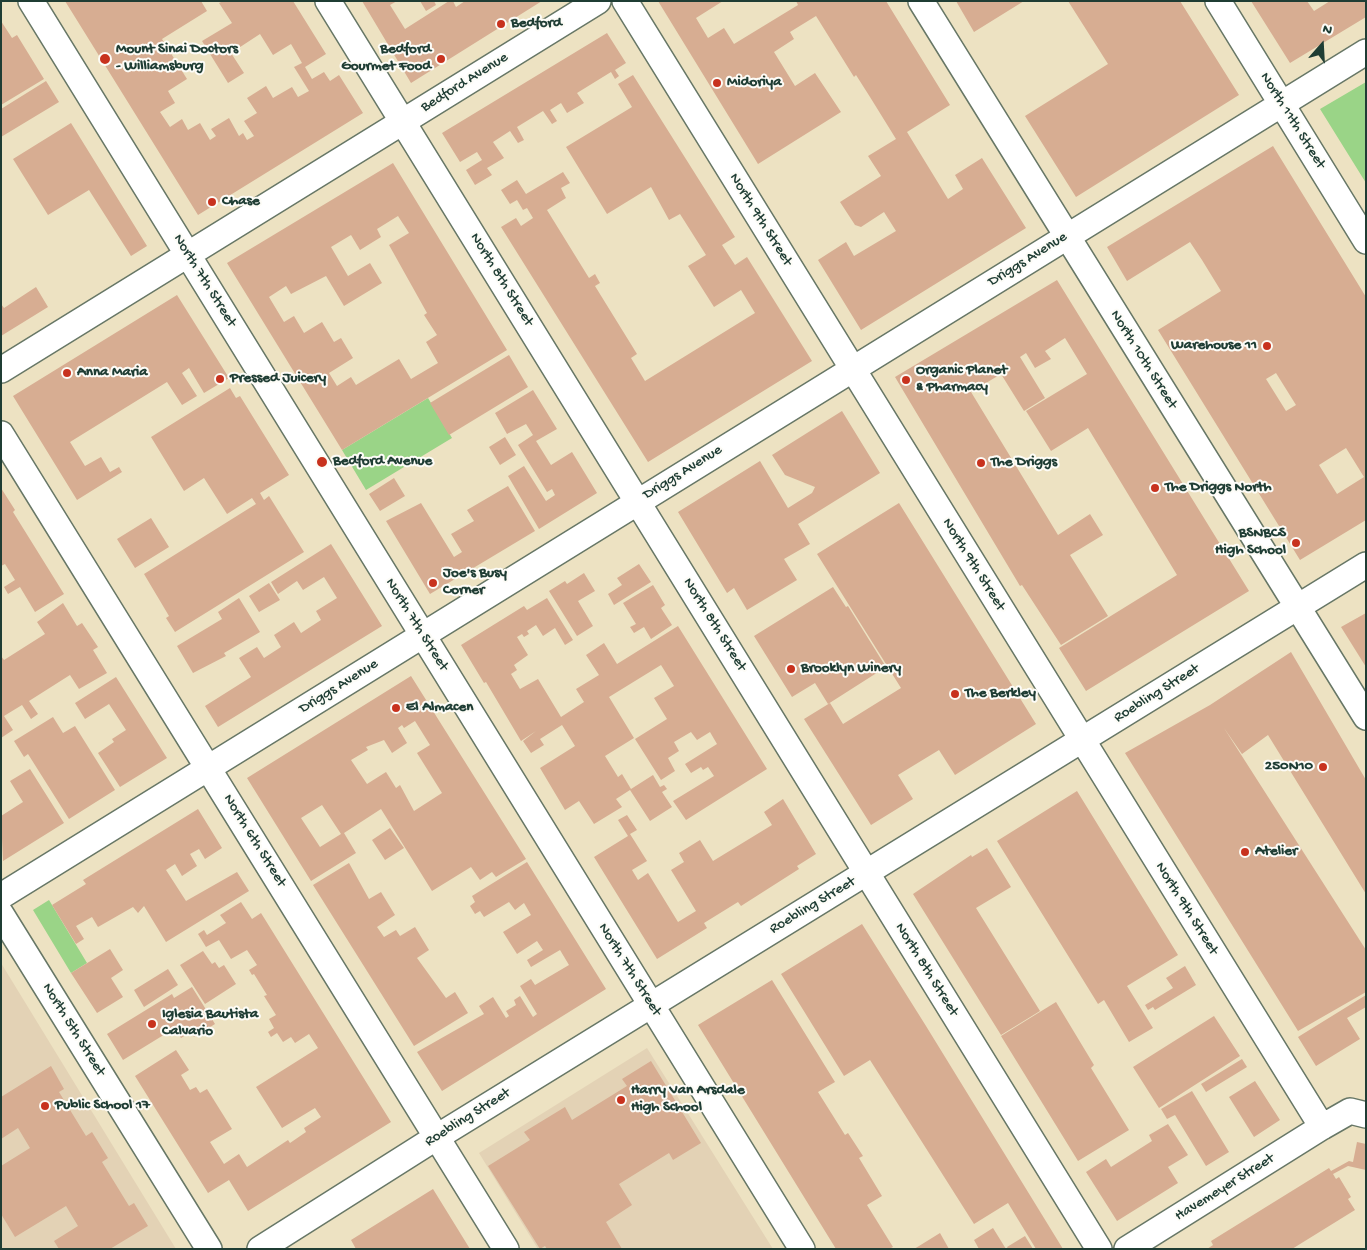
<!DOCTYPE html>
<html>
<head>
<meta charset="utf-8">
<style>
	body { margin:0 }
	#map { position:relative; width:1367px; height:1250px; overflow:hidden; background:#ede2c2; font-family:"Gochi Hand",sans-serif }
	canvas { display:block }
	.frame { position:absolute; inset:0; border:2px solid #1f3d34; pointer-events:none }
	.north { position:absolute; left:1297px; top:20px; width:50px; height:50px; -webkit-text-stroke:4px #fdfcf7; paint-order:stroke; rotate:19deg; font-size:14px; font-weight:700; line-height:20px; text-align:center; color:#1f3d34 }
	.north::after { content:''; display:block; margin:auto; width:18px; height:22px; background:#1f3d34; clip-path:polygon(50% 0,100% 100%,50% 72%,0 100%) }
</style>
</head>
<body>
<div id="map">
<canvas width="1367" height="1250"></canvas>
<div class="frame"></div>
<div class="north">N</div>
</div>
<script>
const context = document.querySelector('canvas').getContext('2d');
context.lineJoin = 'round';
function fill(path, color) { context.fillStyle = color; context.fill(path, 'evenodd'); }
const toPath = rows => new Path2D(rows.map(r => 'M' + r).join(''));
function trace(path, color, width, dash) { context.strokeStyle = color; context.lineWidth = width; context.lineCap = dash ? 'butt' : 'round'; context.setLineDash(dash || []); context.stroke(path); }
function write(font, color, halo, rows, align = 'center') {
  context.font = font + ' "Gochi Hand",sans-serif'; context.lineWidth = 4; context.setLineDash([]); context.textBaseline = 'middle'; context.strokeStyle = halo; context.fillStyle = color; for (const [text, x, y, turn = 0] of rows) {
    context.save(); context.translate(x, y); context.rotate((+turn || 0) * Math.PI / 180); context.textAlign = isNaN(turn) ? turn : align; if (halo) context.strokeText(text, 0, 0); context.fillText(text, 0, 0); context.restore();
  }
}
fill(toPath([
	[1,963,176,1249,1,1249],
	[647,1048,773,1249,538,1249,479,1153]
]), '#e3d2b5');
fill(toPath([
	[1366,82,1366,183,1320,109],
	[428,398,452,438,366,490,342,450],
	[49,900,87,963,71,973,33,910]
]), '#9ad487');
fill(toPath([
	[65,1,201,1,207,11,162,39,187,79,168,91,175,103,160,112,170,127,182,119,188,130,200,123,210,140,216,136,211,129,229,118,239,136,243,133,247,140,254,136,244,121,257,113,247,98,266,86,273,98,292,87,298,97,309,91,294,67,302,63,291,44,273,55,260,34,231,53,244,73,228,83,202,41,232,23,219,3,223,1,293,1,326,54,305,67,312,79,324,72,330,81,339,75,363,113,198,215],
	[362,1,397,1,390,5,405,29,449,1,453,1,456,7,465,1,542,1,411,83],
	[420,1,434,1,436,5,426,11],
	[658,1,723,1,696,18,708,38,724,28,734,44,798,5,796,1,886,1,950,105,907,132,948,199,963,189,955,175,982,158,1026,228,861,330,818,260,846,242,854,256,896,231,884,212,861,227,855,225,840,202,881,176,868,156,896,139,870,97,856,75,854,77,816,16,790,32,794,39,774,52,795,86,815,73,841,112,758,164],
	[956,1,1024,1,974,32],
	[1068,1,1180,1,1239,95,1076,197,1025,116,1108,64],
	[1251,1,1307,1,1314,11,1330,1,1366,1,1366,17,1290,63],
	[1,21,12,38,17,35,44,79,1,105],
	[607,33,626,63,615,70,619,76,615,79,611,72,577,93,584,103,567,113,561,103,550,110,557,121,552,124,543,111,517,127,524,140,518,143,510,131,493,142,504,158,487,168,492,175,475,185,466,170,482,160,477,152,460,162,442,133],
	[633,75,735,237,722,245,735,265,747,257,812,361,648,462,501,227,516,218,521,226,533,218,527,208,523,210,517,200,510,204,501,190,517,180,526,194,563,172,570,183,561,188,566,198,547,210,589,278,595,274,600,283,595,286,637,354,631,358,645,381,755,313,741,290,714,307,688,266,706,255,680,214,669,220,651,187,607,214,566,147,632,107,618,84],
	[46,81,59,102,1,137,1,109],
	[71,123,147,246,131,256,89,190,48,215,13,159],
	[1273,146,1366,297,1366,520,1300,560,1158,330,1221,291,1202,260,1190,242,1127,281,1107,247],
	[1276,373,1296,405,1286,411,1266,379],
	[1346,448,1364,477,1337,494,1319,465],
	[393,163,507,350,342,450,227,263],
	[398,216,409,233,389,245,427,313,424,315,437,335,426,342,438,363,411,379,399,359,356,385,351,377,337,386,329,373,353,358,341,338,334,342,322,322,304,333,294,316,284,322,269,297,286,286,291,294,326,276,344,306,382,283,370,263,348,276,331,247,351,235,360,250,381,237,377,229],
	[1057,280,1249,591,1086,691,1059,648,1177,575,1088,428,1051,451,1026,411,1087,374,1065,338,1045,351,1051,359,1035,368,1026,353,1020,357,1045,398,1024,411,1001,374,971,392,1058,535,1090,514,1103,535,1070,555,1108,616,1061,645,1022,585,1020,586,895,377],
	[36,287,48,307,1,336,1,304,4,308],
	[177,295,229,378,204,393,189,368,182,373,197,396,182,405,167,382,70,442,85,466,101,457,110,472,119,467,122,472,77,500,13,396],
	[509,355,528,387,449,435,430,403],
	[230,388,236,398,240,396,289,475,260,493,264,500,269,496,304,552,175,632,166,618,169,616,144,574,256,504,252,498,227,514,204,478,184,491,151,437],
	[533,390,557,429,536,441,551,465,572,452,597,493,539,529,508,476,524,466,546,501,555,495,552,489,547,492,518,445,533,435,526,424,507,434,495,413],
	[842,411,880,473,798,524,810,544,784,559,797,580,747,610,734,588,727,593,678,512,760,461,788,508,812,493,815,487,785,475,772,455],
	[505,437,516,455,500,465,489,447],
	[394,478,405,496,380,511,369,494],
	[508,486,535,531,430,594,386,521,421,503,454,557,462,552,451,534,474,521,467,510],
	[1,488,15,510,13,512,64,594,35,612,20,587,8,594,4,587,15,580,5,564,1,566],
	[899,503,1036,724,955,775,939,750,898,775,913,799,871,825,804,719,830,703,843,724,901,688,817,554],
	[151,518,169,547,135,568,117,539],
	[331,544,382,626,218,727,205,706,251,677,239,658,257,647,264,658,281,647,274,635,294,622,301,633,321,620,316,611,337,598,324,577,303,590,297,581,278,594,271,582],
	[639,564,651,582,614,605,608,594,622,585,617,578],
	[584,573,595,591,578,601,593,626,577,636,549,591,565,581,567,584],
	[269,583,280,600,259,612,249,596],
	[653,585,665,605,661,608,672,625,651,639,644,627,634,633,630,627,636,624,623,603],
	[833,587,846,607,848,606,886,667,828,704,815,683,792,697,754,636],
	[239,598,260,632,224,653,226,656,193,673,177,646,222,619,218,612],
	[547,598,573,640,565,645,555,628,543,636,536,625,527,631,529,634,524,637,522,634,517,637,528,655,514,665,517,670,511,674,520,689,538,679,561,717,584,702,576,689,599,675,586,655,604,643,617,664,678,626,767,769,686,820,673,801,714,776,708,767,703,770,701,767,691,773,685,764,717,744,710,732,697,740,691,732,674,742,679,751,668,758,675,771,661,780,635,739,667,719,654,698,674,686,661,665,609,697,634,738,605,756,618,777,622,774,631,789,653,775,660,787,664,785,667,789,662,792,672,807,650,821,630,790,616,799,622,807,594,824,579,801,565,810,540,768,575,746,562,725,540,739,544,745,531,753,523,741,536,731,521,741,486,682,484,683,461,645,524,606,527,610],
	[63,603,77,626,82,623,98,647,93,650,107,673,79,689,70,675,29,701,38,714,31,719,22,705,4,716,13,730,1,738,1,656,4,660,45,634,37,622],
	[1366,613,1366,667,1341,627],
	[1291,652,1366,780,1366,894,1268,735,1242,754,1224,728,1366,950,1366,992,1298,1031,1125,753,1210,705],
	[411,676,526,859,496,877,492,872,480,880,471,867,432,891,381,809,344,833,356,853,311,881,247,778],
	[415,721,430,745,417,753,442,793,414,811,400,785,396,788,386,772,367,784,351,760,368,750,366,747,384,740,392,753,407,743,398,728,402,725,404,728],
	[322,805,341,834,320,847,301,818],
	[116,677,167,758,120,787,98,753,114,742,112,739,126,730,109,704,85,719,75,703],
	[53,717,63,733,75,726,115,790,69,819,28,754,24,757,14,741],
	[30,769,64,823,3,861,1,816,23,802,10,781],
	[1077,791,1178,955,1127,986,1153,1028,1129,1042,1104,1000,1098,1004,997,841],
	[783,799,816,854,797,866,799,869,741,906,738,902,704,923,707,928,657,959,594,857,628,836,618,820,627,815,637,830,630,834,647,861,632,870,638,880,648,873,678,922,696,911,671,870,684,862,679,853,700,840,713,861,772,825,764,812],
	[198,809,222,848,205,859,199,849,190,854,197,866,182,876,175,864,166,870,186,901,237,872,249,891,166,942,144,906,138,913,133,907,98,927,92,917,76,926,84,939,76,944,52,905,86,884,83,880],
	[390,828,404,848,385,860,372,840],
	[987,848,1011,887,976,908,1040,1011,1001,1035,913,894,971,855,972,857],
	[527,862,606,989,442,1091,417,1052,484,1014,479,1006,493,997,506,1018,509,1016,506,1011,516,1005,514,1000,520,996,533,1017,537,1014,520,986,531,979,535,985,569,965,560,950,531,967,527,960,543,950,537,941,517,954,503,932,531,915,524,903,515,910,509,902,484,917,480,911,475,914,470,906,475,902,472,896],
	[349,863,369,899,381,892,395,915,377,927,384,937,396,930,400,936,415,927,429,950,417,958,446,998,455,992,468,1013,414,1046,313,885],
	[241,902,252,919,261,913,391,1122,248,1211,229,1180,208,1193,135,1076,176,1050,189,1070,181,1075,190,1090,196,1087,200,1093,207,1089,232,1129,210,1142,224,1164,239,1154,247,1167,288,1140,290,1143,306,1132,304,1128,321,1117,315,1108,282,1128,256,1087,318,1048,309,1034,295,1043,291,1037,283,1042,277,1033,271,1037,268,1032,274,1028,269,1019,276,1015,264,996,267,995,254,974,252,975,249,970,257,965,247,950,231,959,219,940,206,947,198,934,204,930,207,935,226,923,220,915],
	[862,924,926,1026,1063,1249,1036,1249,1008,1203,974,1224,870,1060,844,1076,781,974],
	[110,949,123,970,111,978,123,997,97,1013,71,973],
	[203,951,212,964,215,962,219,968,224,965,236,984,205,1004,180,965],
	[1185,966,1196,985,1155,1010,1153,1007,1148,1010,1145,1005,1173,988,1166,978],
	[168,969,178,985,144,1007,134,990],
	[772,980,835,1082,818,1092,845,1135,848,1133,863,1156,859,1158,882,1196,867,1205,893,1247,889,1249,836,1249,698,1025],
	[192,987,215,1024,194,1037,191,1032,181,1038,175,1028,123,1060,107,1034,172,994,174,998],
	[1366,995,1366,1007,1347,1018,1360,1039,1316,1066,1298,1037],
	[1056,1002,1094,1065,1091,1068,1129,1130,1078,1161,1001,1036],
	[1214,1016,1240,1056,1159,1108,1133,1067],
	[1242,1059,1247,1067,1206,1092,1201,1084],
	[651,1061,701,1143,673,1160,669,1153,619,1184,632,1205,606,1222,622,1249,547,1249,545,1246,540,1249,488,1166,530,1140,524,1132,565,1107,572,1120,627,1086,622,1079],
	[51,1066,64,1089,59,1092,86,1136,92,1132,108,1158,102,1162,129,1206,134,1203,148,1226,110,1249,59,1249,54,1241,78,1226,66,1206,15,1237,1,1214,1,1166,30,1148,18,1128,1,1139,1,1097],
	[1255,1081,1280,1120,1254,1137,1229,1097],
	[1192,1091,1229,1152,1206,1166,1175,1115,1167,1119,1161,1109],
	[1168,1124,1188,1155,1168,1167,1178,1183,1117,1221,1086,1172,1106,1159,1111,1167,1152,1141,1149,1135],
	[1357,1142,1366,1144,1366,1170,1348,1166,1333,1174,1336,1179,1339,1177,1351,1197,1348,1199,1355,1210,1292,1249,1207,1249,1213,1245,1211,1241,1329,1168,1331,1171,1349,1161,1353,1162],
	[433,1189,470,1249,356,1249,351,1240],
	[993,1228,1006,1249,979,1249,974,1240],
	[940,1233,949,1249,914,1249,919,1246],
	[1025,1236,1033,1249,1008,1249,1007,1247]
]), '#d7ad92');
const minor = toPath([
	[31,1,802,1249],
	[328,1,1099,1249],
	[625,1,1322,1127],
	[921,1,1366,717],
	[1218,1,1366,241],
	[1,370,598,1],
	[1,434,506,1249],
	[1,896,1366,52],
	[1,914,209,1249],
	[260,1249,437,1137,1366,565],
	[1127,1249,1322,1127,1350,1111,1366,1115]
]);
trace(minor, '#677766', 28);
trace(minor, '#fff', 25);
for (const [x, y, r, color] of [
	[501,24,5,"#c8321e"],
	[105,59,6,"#c8321e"],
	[441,59,5,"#c8321e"],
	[717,83,5,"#c8321e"],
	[212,202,5,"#c8321e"],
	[1267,346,5,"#c8321e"],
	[67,373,5,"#c8321e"],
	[220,379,5,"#c8321e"],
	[906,380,5,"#c8321e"],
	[322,462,6,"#c8321e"],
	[981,463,5,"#c8321e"],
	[1155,488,5,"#c8321e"],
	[1296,543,5,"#c8321e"],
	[433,583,5,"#c8321e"],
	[791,669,5,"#c8321e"],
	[955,694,5,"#c8321e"],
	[396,708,5,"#c8321e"],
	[1323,767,5,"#c8321e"],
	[1245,852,5,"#c8321e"],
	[152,1024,5,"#c8321e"],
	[621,1100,5,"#c8321e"],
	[45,1106,5,"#c8321e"]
]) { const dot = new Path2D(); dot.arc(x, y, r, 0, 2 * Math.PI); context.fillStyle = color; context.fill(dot); trace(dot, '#fdfcf7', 2); }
write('bold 15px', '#1f3d34', '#fdfcf7', [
	["Bedford",511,24],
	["Mount Sinai Doctors",116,50],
	["- Williamsburg",116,67],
	["Bedford",431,50,"right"],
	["Gourmet Food",431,67,"right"],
	["Midoriya",727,83],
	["Chase",222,202],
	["Warehouse 11",1257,346,"right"],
	["Organic Planet",916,371],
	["& Pharmacy",916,388],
	["Anna Maria",77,373],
	["Pressed Juicery",230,379],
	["Bedford Avenue",333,462],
	["The Driggs",991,463],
	["The Driggs North",1165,488],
	["BSNBCS",1286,534,"right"],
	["High School",1286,551,"right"],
	["Joe's Busy",443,574],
	["Corner",443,591],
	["Brooklyn Winery",801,669],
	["The Berkley",965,694],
	["El Almacen",406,708],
	["250N10",1313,767,"right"],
	["Atelier",1255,852],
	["Iglesia Bautista",162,1015],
	["Calvario",162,1032],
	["Harry Van Arsdale",631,1091],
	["High School",631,1108],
	["Public School 17",55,1106]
], 'left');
write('15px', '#1f3d34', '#fdfcf7', [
	["Bedford Avenue",465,83,-32],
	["North 11th Street",1292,121,58],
	["North 9th Street",760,220,58],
	["Driggs Avenue",1028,260,-32],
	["North 8th Street",501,280,58],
	["North 7th Street",204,281,58],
	["North 10th Street",1143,360,58],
	["Driggs Avenue",683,473,-32],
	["North 9th Street",973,565,58],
	["North 7th Street",416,625,58],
	["North 8th Street",714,625,58],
	["Driggs Avenue",339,687,-32],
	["Roebling Street",1157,694,-32],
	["North 6th Street",254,841,58],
	["Roebling Street",813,906,-31],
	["North 9th Street",1186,909,58],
	["North 7th Street",629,970,58],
	["North 8th Street",926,970,58],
	["North 5th Street",73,1030,58],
	["Roebling Street",468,1118,-32],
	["Havemeyer Street",1225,1188,-32]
]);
</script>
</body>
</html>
